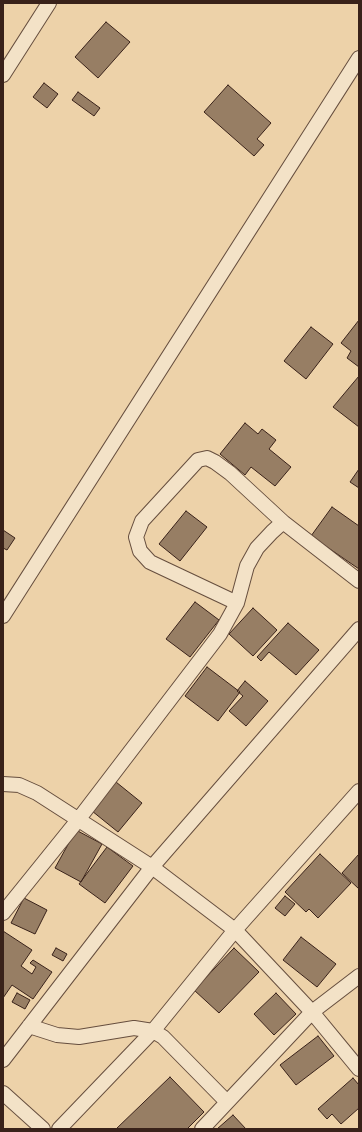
<!DOCTYPE html>
<html>
<head>
<meta charset="utf-8">
<style>
	body { margin:0 }
	#map { position:relative; width:362px; height:1132px; overflow:hidden; background:#edd2a9; font-family:Alegreya,serif }
	canvas { display:block }
	.frame { position:absolute; inset:0; border:4px solid #39221a; pointer-events:none }
</style>
</head>
<body>
<div id="map">
<canvas width="362" height="1132"></canvas>
<div class="frame"></div>
</div>
<script>
const context = document.querySelector('canvas').getContext('2d');
context.lineJoin = 'round';
function fill(path, color) { context.fillStyle = color; context.fill(path, 'evenodd'); }
const toPath = rows => new Path2D(rows.map(r => 'M' + r).join(''));
function trace(path, color, width, dash) { context.strokeStyle = color; context.lineWidth = width; context.lineCap = dash ? 'butt' : 'round'; context.setLineDash(dash || []); context.stroke(path); }
const building = toPath([
	[106,22,130,42,98,78,75,57,106,22],
	[44,83,58,94,47,108,33,97,44,83],
	[228,85,271,123,257,139,264,145,254,156,204,112,228,85],
	[78,92,100,108,94,116,72,100,78,92],
	[359,320,359,367,347,358,351,351,341,343,359,320],
	[311,327,333,344,306,379,284,361,311,327],
	[359,376,359,427,333,407,359,376],
	[245,423,258,434,262,429,276,440,269,449,291,467,275,486,251,467,245,475,220,454,245,423],
	[359,469,359,488,350,482,359,469],
	[332,507,359,526,359,569,311,536,332,507],
	[186,511,207,527,180,561,159,544,186,511],
	[3,530,15,538,7,550,3,548,3,530],
	[195,602,219,620,190,657,166,639,195,602],
	[253,608,277,630,253,656,229,634,253,608],
	[288,623,319,650,296,675,269,652,261,661,257,657,288,623],
	[207,667,240,692,218,721,185,696,207,667],
	[245,681,268,701,246,726,229,711,243,696,237,691,245,681],
	[116,782,142,803,118,832,92,811,116,782],
	[76,830,102,844,81,882,55,868,76,830],
	[107,847,133,866,105,903,79,884,107,847],
	[320,854,351,883,318,918,309,909,306,912,285,892,320,854],
	[359,854,359,889,342,873,359,854],
	[285,896,295,904,285,916,275,908,285,896],
	[24,898,47,910,35,934,11,923,24,898],
	[3,931,32,950,21,966,32,974,36,967,30,963,33,960,52,972,33,999,12,985,3,998,3,931],
	[301,937,336,964,317,987,283,960,301,937],
	[56,948,67,954,63,961,52,955,56,948],
	[234,948,259,972,219,1013,194,990,234,948],
	[17,993,30,1000,25,1009,12,1002,17,993],
	[276,993,296,1014,274,1035,254,1014,276,993],
	[318,1036,334,1056,296,1085,280,1065,318,1036],
	[170,1077,204,1112,187,1129,116,1129,170,1077],
	[353,1078,359,1085,359,1108,341,1124,332,1114,327,1119,318,1109,353,1078],
	[233,1115,246,1129,217,1129,233,1115]
]);
fill(building, '#977e64');
trace(building, '#39221a', 1);
const minor = toPath([
	[3,75,49,3],
	[237,603,150,562,140,551,136,537,142,521,198,460,207,458,215,462,230,473,283,522],
	[3,616,359,58],
	[3,784,19,785,37,793,152,867,235,930,312,1012,359,1069],
	[3,913,78,820,220,634,237,603,247,566,257,548,272,532,283,522,359,581],
	[29,1026,57,1035,79,1037,134,1028,153,1031,163,1037,227,1102],
	[3,1060,152,867,359,629],
	[3,1093,43,1129],
	[59,1129,153,1031,235,930,359,791],
	[202,1129,312,1012,359,976]
]);
trace(minor, '#664e3e', 16);
trace(minor, '#f3e2c7', 14);
</script>
</body>
</html>
